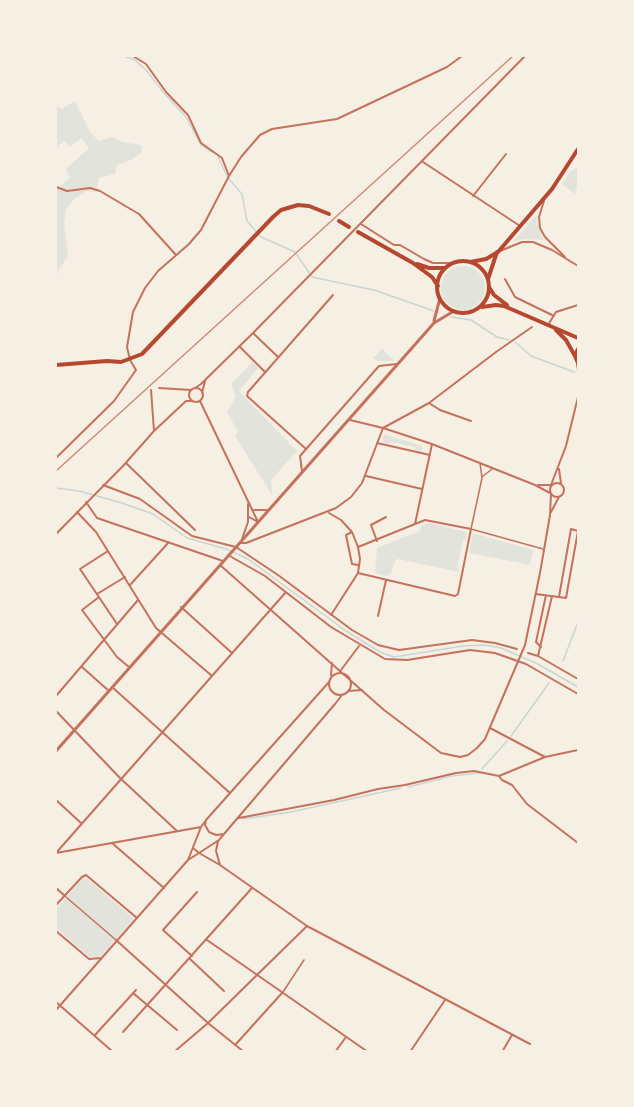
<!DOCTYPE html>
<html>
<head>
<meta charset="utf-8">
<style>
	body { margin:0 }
	#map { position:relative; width:634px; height:1107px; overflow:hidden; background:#f6efe4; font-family:"PT Sans",sans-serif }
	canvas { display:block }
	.frame { position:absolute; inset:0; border:57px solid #f6efe4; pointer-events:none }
</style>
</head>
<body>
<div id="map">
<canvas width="634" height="1107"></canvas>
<div class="frame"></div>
</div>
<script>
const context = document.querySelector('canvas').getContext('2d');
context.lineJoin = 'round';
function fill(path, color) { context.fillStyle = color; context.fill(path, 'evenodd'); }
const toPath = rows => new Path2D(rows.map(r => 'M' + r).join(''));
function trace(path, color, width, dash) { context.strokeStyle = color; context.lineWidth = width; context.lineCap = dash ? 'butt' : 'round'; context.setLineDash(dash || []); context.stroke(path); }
fill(toPath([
	[75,101,90,132,99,141,112,137,122,142,141,145,142,152,131,160,117,165,115,174,99,178,96,192,87,191,75,198,66,209,64,224,68,256,59,269,56,279,56,184,60,186,70,178,66,169,89,148,81,138,70,147,64,140,56,150,56,105,61,109],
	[578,167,578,185,575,194,562,184,570,172],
	[538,214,537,221,543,240,524,239,513,241],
	'441 288a22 22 0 1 1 44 0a22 22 0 1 1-44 0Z',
	[382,348,392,359,394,361,377,361,371,356,374,357],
	[252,362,258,368,239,391,297,451,271,480,272,495,235,436,238,432,227,412,236,396,231,384],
	[384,434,422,446,422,451,415,450,415,447,391,442,390,444,384,443,382,440],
	[429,523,467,532,466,539,463,540,457,568,459,568,459,572,398,559,395,561,390,575,385,576,375,573,377,548,420,531,421,526],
	[473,533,533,550,530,565,469,553],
	[83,878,88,879,134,919,100,957,89,957,56,928,56,909]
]), '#e2e4dc');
trace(toPath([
	[124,56,135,60,146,70,164,93,186,117,201,145,212,152],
	[218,157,228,178,242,194,247,221,261,237,295,252,312,277,374,290,434,311],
	[451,317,471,320,497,337,509,340],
	[515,342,531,356,574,372],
	[56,488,79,491,122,503,153,514,187,538,226,549,248,559,346,631,380,652,394,657,463,646,485,645,501,648,536,663,578,687],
	[563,661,578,622],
	[511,736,549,683],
	[482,769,507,741],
	[408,787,452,776,479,773],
	[243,819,291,812,401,788]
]), '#c9d6d2', 1.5);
trace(toPath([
	[480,463,482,478,471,529,543,549],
	[482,477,492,469],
	[283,992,304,960]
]), '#c5725c', 1.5);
trace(toPath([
	[66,897,116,940]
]), '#c5725c', 1.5);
trace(toPath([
	[133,56,146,64,166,92,188,115,201,143,222,158,229,176],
	[423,162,520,226],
	[56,187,67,191,90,188,100,191,139,214,176,255],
	[473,196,506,154],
	[544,201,539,217,540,228,545,237,565,257],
	[361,224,394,245,400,245,424,259,433,263,455,263],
	[500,251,522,242,533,242,552,250,578,266],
	[505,279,515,297,552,315],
	[548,325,556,312,578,305],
	[253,333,278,357],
	[239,346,265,372],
	[577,364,578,370],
	[159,388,191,390],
	[195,388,201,384,253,333,525,56],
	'189 395a7 7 0 1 1 14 0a7 7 0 1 1-14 0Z',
	[151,390,154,431],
	[202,393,205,381],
	[200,401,258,522],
	[429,403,440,410,471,421],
	[350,420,383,428,432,444,535,485,550,493],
	[377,443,430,455],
	[306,449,247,396,248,392,333,295],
	[56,458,114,401,136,370,130,360,127,347,133,312,145,288,158,271,189,244,201,230,229,176,241,157,260,135,272,129,337,119,447,67,462,56],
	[126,463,195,530],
	[559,469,561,483],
	[302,471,300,456,379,366,397,364],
	[366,476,422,489],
	'550 490a7 7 0 1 1 14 0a7 7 0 1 1-14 0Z',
	[103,485,140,499,192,536,236,547,278,575,352,630,378,645,399,650,472,640,495,643,517,649],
	[538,485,551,485,566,446,578,397],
	[86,502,97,518,223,561],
	[254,510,269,510],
	[77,512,96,532,156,628,212,676],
	[551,512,559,497],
	[329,513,341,520,352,532,358,547,360,559,358,573,331,615],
	[249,517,258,522],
	[415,524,432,444],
	[352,532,346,535,352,564,358,565],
	[56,534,123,466,154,431,186,401,192,401],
	[242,539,248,522,248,504],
	[377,541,371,525,386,517],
	[241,543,246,543,336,508,351,497,362,483,383,428,429,403,496,352,532,327],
	[108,551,80,569,117,624],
	[228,555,265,576,331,627,385,659,407,660,470,650,495,653,526,664,578,694],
	[220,565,384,710,441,753,460,757,468,755,477,748,485,739,525,645,540,573,550,515,551,494],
	[358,573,455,596,458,594,471,529,425,520,358,547],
	[130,585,169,542],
	[97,594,125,577],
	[536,594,566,598,578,531,571,529,559,597],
	[99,597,82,610,117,657,129,667],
	[181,607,232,653],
	[378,616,386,580],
	[541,647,536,642,546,595],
	[528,653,538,656,578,679],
	[538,656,552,596],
	[82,667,109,691],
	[341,670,359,646],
	'329 684a11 11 0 1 1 22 0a11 11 0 1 1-22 0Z',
	[331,675,332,663],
	[329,682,206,820,205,825,209,832,216,835,224,834,335,704,342,695],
	[112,687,230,793],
	[348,691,362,690],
	[56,696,138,600],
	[56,711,120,778,177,831],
	[490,728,545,757],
	[499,776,502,780,512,785,527,804,578,843],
	[56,800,81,823],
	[239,818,334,800,378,789,405,785,456,773,474,771,499,776,545,757,578,750],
	[206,820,201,827,188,860,199,853,220,865,307,926,530,1044],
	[218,841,216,851,220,865],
	[112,843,164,888],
	[193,848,199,853,219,840,224,834],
	[56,853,286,592],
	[56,853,201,827],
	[56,888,65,896],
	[56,905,82,877,86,875,137,918],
	[56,931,89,959,102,958],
	[116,940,208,1023,244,1052],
	[207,940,368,1052],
	[192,956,163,930,197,892],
	[190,959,224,991],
	[133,993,177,1030],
	[56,1002,113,1052],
	[56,1010,188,860],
	[123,1032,252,888],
	[95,1035,136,990],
	[236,1044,282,993],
	[174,1052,208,1023,307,926],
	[335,1052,346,1037],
	[410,1052,445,1000],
	[502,1052,512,1035]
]), '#c5725c', 2);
trace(toPath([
	[434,321,440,298],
	[56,751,434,323,454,311]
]), '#c5725c', 3);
trace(toPath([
	[339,221,349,227],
	[358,232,413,263,432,277,438,286],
	'437 287a26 26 0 1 1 52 0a26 26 0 1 1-52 0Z',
	[470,262,486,259,498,252,552,189,578,149],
	[417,264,429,268,445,268],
	[488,279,497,252],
	[489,287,494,295,507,305],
	[482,307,496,305,504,306,578,338],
	[556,330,566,340,575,356],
	[578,349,575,356,578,363],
	[56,365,107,361,121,362,142,354,273,217,281,210,298,205,309,206,329,214]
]), '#b5482f', 4);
trace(toPath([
	[56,471,513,56]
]), '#cf8b77', 1.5);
</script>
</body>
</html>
